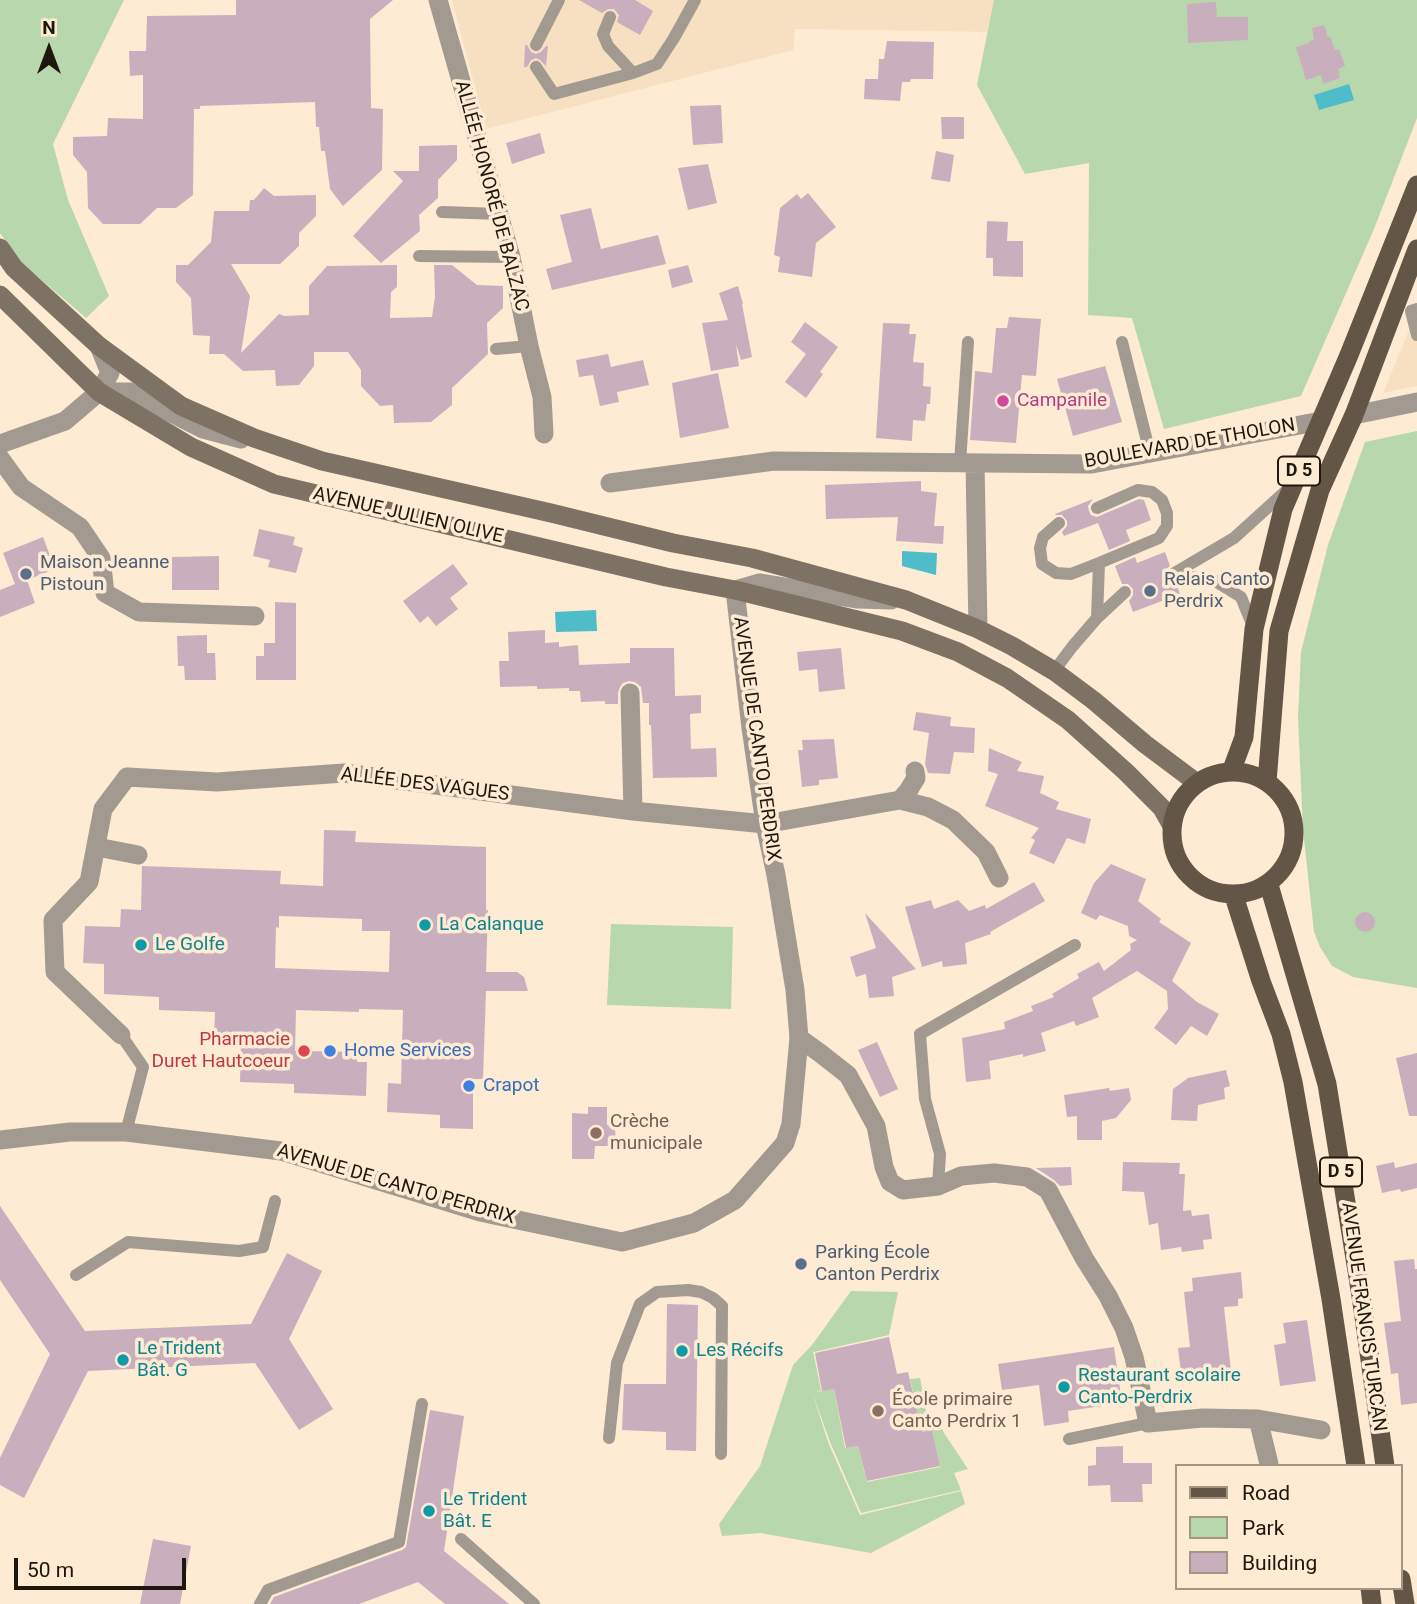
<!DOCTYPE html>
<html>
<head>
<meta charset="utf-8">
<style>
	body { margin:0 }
	#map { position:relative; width:1417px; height:1604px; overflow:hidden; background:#fdebd3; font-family:Roboto,sans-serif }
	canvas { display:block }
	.legend { position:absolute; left:1175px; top:1464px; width:228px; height:126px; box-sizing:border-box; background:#fdebd3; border:2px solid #a39684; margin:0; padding:9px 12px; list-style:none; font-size:21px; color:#1d170e }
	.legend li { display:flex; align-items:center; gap:14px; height:35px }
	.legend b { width:35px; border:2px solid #a39684 }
	.north { position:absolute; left:14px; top:14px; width:70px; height:70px; -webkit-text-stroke:5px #fdebd3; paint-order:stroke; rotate:0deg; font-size:19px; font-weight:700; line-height:28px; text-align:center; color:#1d170e }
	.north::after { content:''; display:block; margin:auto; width:24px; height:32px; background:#1d170e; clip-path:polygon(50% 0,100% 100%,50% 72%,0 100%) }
	.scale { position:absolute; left:14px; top:1558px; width:172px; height:32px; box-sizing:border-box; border:4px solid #1d170e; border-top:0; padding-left:9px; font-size:21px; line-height:24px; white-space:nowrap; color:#1d170e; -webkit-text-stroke:5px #fdebd3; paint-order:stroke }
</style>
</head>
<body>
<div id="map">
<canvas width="1417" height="1604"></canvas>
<ul class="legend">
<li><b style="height:9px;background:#645646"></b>Road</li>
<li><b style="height:19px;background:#b8d7ad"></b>Park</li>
<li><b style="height:19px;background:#c9afbe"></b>Building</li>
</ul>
<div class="north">N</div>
<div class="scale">50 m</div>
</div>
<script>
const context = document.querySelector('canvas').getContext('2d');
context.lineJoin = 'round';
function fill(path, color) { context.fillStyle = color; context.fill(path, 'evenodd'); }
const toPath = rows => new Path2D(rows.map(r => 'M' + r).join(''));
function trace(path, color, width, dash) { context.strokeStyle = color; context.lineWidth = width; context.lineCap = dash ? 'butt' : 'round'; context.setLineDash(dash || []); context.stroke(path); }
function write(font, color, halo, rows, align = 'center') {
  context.font = font + ' Roboto,sans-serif'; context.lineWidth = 7; context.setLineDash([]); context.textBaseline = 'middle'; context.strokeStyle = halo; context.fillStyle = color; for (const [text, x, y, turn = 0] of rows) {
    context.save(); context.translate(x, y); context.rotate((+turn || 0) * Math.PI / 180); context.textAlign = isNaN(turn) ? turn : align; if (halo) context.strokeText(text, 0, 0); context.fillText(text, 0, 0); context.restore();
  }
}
fill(toPath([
	[452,0,996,0,990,32,795,29,793,50,486,129],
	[1417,311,1417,386,1383,393]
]), '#f7e0c2');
fill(toPath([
	[0,0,124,0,53,144,68,200,109,296,86,318,22,263,0,233],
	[994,0,1417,0,1417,118,1374,229,1301,396,1164,429,1132,318,1088,315,1089,163,1025,174,977,85],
	[1417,431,1417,988,1353,977,1332,966,1320,947,1314,932,1303,829,1298,718,1301,652,1328,545,1365,442],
	[611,924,733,927,731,1009,607,1005],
	[851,1291,898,1292,889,1335,814,1352,813,1351,821,1390,815,1392,834,1389,845,1448,858,1446,867,1482,940,1467,932,1430,922,1432,910,1379,920,1378,926,1411,940,1427,968,1469,954,1473,961,1490,861,1513,830,1442,812,1392,828,1442,860,1515,961,1491,965,1504,871,1553,761,1533,722,1536,719,1524,760,1466,793,1365,812,1345]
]), '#b8d7ad');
fill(toPath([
	[1349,84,1354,100,1319,110,1314,95],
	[902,551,937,553,936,575,902,566],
	[596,610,597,631,556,632,555,612]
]), '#4ebcc9');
fill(toPath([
	[236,0,393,0,370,19,371,108,383,109,382,170,343,206,330,189,325,151,321,151,319,127,316,127,315,102,200,106,200,109,194,109,193,195,176,208,157,208,140,224,103,224,88,208,87,172,73,155,73,137,107,136,108,118,143,119,143,75,130,76,129,51,146,51,147,16,236,15],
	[579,0,635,0,653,11,640,35,617,22,619,15,614,9,608,9,602,13],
	[1216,2,1217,17,1248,17,1248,40,1188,43,1187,4],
	[1324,25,1328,37,1330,36,1335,50,1339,49,1345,66,1338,69,1340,78,1323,84,1321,75,1306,80,1296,47,1309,43,1309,41,1314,40,1312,28],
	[887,41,934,42,933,79,911,79,910,82,902,82,900,101,864,99,865,79,878,79,879,59,884,59],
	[525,45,527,45,531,52,536,54,541,52,546,46,548,46,546,66,540,60,536,58,531,60,527,67,524,67],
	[721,105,723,143,693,145,690,106],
	[941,117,964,117,964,139,942,139],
	[540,133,545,153,512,164,506,143],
	[457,145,457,160,438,180,438,198,419,215,420,231,381,263,353,236,403,181,393,171,419,171,419,146],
	[936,151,954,155,950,182,931,179],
	[708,164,717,203,688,210,678,168],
	[264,188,274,196,316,195,316,216,299,233,299,246,280,264,231,264,250,296,241,353,279,314,284,316,309,315,309,286,327,266,397,265,397,287,391,292,390,318,432,317,435,296,434,265,452,265,477,285,503,286,503,308,487,323,488,354,452,388,452,405,431,422,394,423,393,405,380,406,361,386,361,370,348,352,314,352,314,366,299,385,276,386,275,370,243,371,224,354,209,354,210,336,193,335,191,298,176,282,176,265,188,265,211,242,214,211,249,211,250,200,254,200],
	[808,193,836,227,816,243,812,277,778,272,780,257,774,255,780,208,797,194,801,199],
	[591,208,601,249,658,235,666,264,552,290,546,269,572,262,560,215],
	[987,221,1008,222,1007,241,1023,241,1023,277,993,276,993,258,986,258],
	[688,265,693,282,672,288,668,270],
	[738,286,743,304,742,304,752,357,741,360,736,344,739,366,711,371,702,323,728,320,719,293],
	[1009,317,1041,319,1036,376,1022,375,1016,443,970,440,975,371,992,373,996,328,1007,328],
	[805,322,838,347,820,372,823,374,806,398,785,382,806,354,791,342],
	[883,323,910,324,909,334,916,334,913,362,924,363,923,386,931,387,930,404,927,404,925,421,913,420,912,441,876,438],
	[608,354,611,367,643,360,649,385,617,392,619,402,600,406,593,375,579,377,576,360],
	[1105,366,1122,422,1073,436,1057,379],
	[718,373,729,428,680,438,672,383],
	[921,481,921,491,937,493,934,526,944,526,943,544,896,541,898,517,826,519,825,485],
	[1093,499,1088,506,1089,511,1091,515,1097,517,1139,499,1144,500,1151,520,1126,530,1130,541,1109,550,1098,523,1064,536,1062,532,1067,526,1067,521,1062,515,1056,515,1055,514],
	[259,529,295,537,293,545,303,548,296,573,268,567,270,560,253,556],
	[43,537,55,569,27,580,35,603,0,617,0,590,15,584,3,553],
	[1165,552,1170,566,1165,570,1165,578,1169,582,1176,583,1180,594,1133,612,1129,601,1133,595,1133,589,1128,584,1122,584,1115,566,1135,557,1137,563],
	[219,556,219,590,172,590,172,557],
	[453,564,468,584,450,598,458,609,436,626,428,616,420,623,403,601],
	[275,602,296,603,296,680,256,680,256,656,264,656,264,643,275,643],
	[545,630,545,643,559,642,559,647,578,645,579,665,630,663,630,648,674,648,675,696,701,695,701,713,690,714,691,749,716,748,717,777,653,778,651,725,649,725,649,703,643,703,641,687,635,682,629,681,623,683,620,687,618,693,618,704,605,704,605,701,581,702,580,691,569,691,569,688,537,689,537,686,500,687,499,661,509,661,508,632],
	[207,635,207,653,215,653,216,680,185,680,184,666,178,666,177,636],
	[841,648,845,689,819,692,817,669,799,671,797,652],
	[916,712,951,717,950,726,975,728,974,753,954,752,950,774,928,773,925,764,929,733,913,730],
	[834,739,838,778,819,780,819,785,802,787,798,750,803,750,802,740],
	[989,748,1022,762,1017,771,1044,776,1040,793,1059,802,1056,809,1091,819,1085,844,1067,838,1054,864,1029,853,1035,840,1031,838,1039,828,985,806,998,774,988,771],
	[324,830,356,831,355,842,486,847,486,910,488,910,486,972,517,972,524,977,528,991,486,991,483,1079,473,1079,473,1129,440,1128,440,1115,387,1112,388,1083,401,1084,403,1010,359,1009,359,1012,296,1010,295,1051,357,1052,357,1062,367,1062,366,1096,294,1093,294,1084,240,1082,241,1040,214,1039,215,1012,159,1010,159,997,104,994,104,964,83,963,85,926,120,927,121,909,141,910,142,866,281,871,280,884,323,886],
	[279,916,362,919,362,931,390,931,389,972,275,968,276,927,279,928],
	[1111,864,1146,879,1138,901,1161,919,1159,922,1191,943,1172,981,1197,1002,1219,1014,1207,1036,1191,1026,1176,1045,1154,1028,1168,1009,1167,991,1137,971,1092,998,1099,1017,1076,1026,1074,1021,1041,1033,1046,1051,1023,1057,1023,1054,989,1061,991,1079,966,1082,962,1038,1005,1029,1004,1022,1033,1011,1031,1006,1054,997,1052,994,1079,978,1077,974,1099,962,1104,971,1131,950,1130,944,1137,940,1129,936,1128,926,1100,915,1096,920,1081,913,1094,883],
	[1034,882,1045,901,990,932,991,934,965,943,967,964,943,967,942,961,922,967,905,907,931,900,934,909,958,900,969,911,985,905,986,909],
	'1355 922a10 10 0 1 1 20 0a10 10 0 1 1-20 0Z',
	[865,913,916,969,892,977,894,996,869,998,866,974,856,977,850,957,876,948],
	[877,1042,898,1089,880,1097,858,1050],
	[1417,1053,1417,1116,1409,1116,1396,1058],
	[1226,1070,1230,1086,1224,1088,1225,1099,1198,1105,1197,1121,1171,1120,1173,1089,1188,1078],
	[1109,1088,1110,1091,1129,1088,1131,1100,1116,1118,1102,1121,1102,1140,1077,1140,1077,1116,1067,1117,1064,1095],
	[588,1107,607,1107,607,1125,615,1126,616,1146,595,1146,594,1159,572,1159,572,1113,588,1114],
	[1123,1162,1180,1163,1179,1174,1185,1174,1183,1211,1191,1210,1192,1216,1209,1214,1212,1239,1203,1240,1204,1249,1182,1252,1181,1247,1161,1250,1158,1223,1149,1225,1144,1192,1122,1191],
	[1394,1162,1395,1168,1417,1163,1417,1188,1401,1192,1400,1189,1382,1193,1376,1166],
	[1071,1167,1072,1185,1060,1186,1054,1180,1036,1168],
	[0,1206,85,1331,251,1324,287,1253,322,1271,289,1339,333,1409,299,1430,255,1363,88,1371,24,1498,0,1485,0,1458,50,1354,0,1280],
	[1414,1259,1415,1269,1417,1269,1417,1403,1401,1405,1398,1373,1391,1374,1384,1323,1401,1321,1394,1261],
	[1241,1272,1243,1298,1238,1299,1238,1306,1224,1307,1231,1371,1195,1376,1194,1371,1181,1373,1178,1348,1190,1347,1184,1292,1193,1291,1192,1278],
	[667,1304,698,1305,696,1451,666,1450,666,1432,622,1430,624,1384,666,1384],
	[1307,1320,1316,1381,1280,1386,1274,1345,1286,1343,1283,1323],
	[889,1337,897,1374,908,1372,922,1432,932,1430,940,1466,867,1481,858,1446,846,1448,834,1389,822,1391,815,1353],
	[1114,1347,1122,1403,1068,1411,1069,1422,1044,1426,1039,1385,1002,1390,998,1364],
	[430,1410,464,1416,444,1551,509,1604,445,1604,418,1582,359,1604,270,1604,274,1597,402,1550,406,1547],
	[1123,1446,1123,1463,1152,1463,1152,1484,1142,1484,1143,1502,1111,1502,1110,1485,1088,1486,1088,1466,1096,1465,1096,1447],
	[153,1539,191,1546,180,1604,140,1604]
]), '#c9afbe');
trace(toPath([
	[610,17,603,34,608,46,633,73,657,64,674,38,695,0],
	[536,45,559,0],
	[536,67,554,94,633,73],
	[442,212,500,214],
	[419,256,511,257],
	[1417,309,1411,311,1417,335],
	[1122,342,1150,453],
	[496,349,529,346],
	[960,463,968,342],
	[1097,508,1138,490,1152,492,1162,500,1167,513,1167,526,1159,538,1099,563,1097,618],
	[1059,523,1043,537,1040,548,1042,564,1056,573,1071,574,1099,563],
	[1173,574,1234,538,1287,490],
	[1173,574,1215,581,1241,597,1254,629],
	[1054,671,1072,647,1097,618,1125,592],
	[121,1035,143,1067,126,1132],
	[938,1186,940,1154,925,1099,920,1034,1075,945],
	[76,1275,128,1242,239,1251,263,1247,275,1201],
	[609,1438,617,1363,640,1304,657,1292,688,1290,701,1292,713,1298,722,1306,721,1454],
	[1069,1439,1148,1423],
	[461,1539,534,1604],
	[260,1604,268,1590,399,1542,422,1404]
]), '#a29a91', 12);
trace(toPath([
	[438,0,511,257,529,346,542,397,544,434],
	[99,392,130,392,203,429,241,439],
	[1354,415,1417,402],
	[0,444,65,421,99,392,110,373,99,346],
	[0,458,21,487,80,527,101,558,105,593,139,612,255,616],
	[975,463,978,629],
	[610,483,774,461,1092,464,1321,421],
	[630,693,633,811],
	[900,800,908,791,916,778,915,771],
	[97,847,138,855],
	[121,1035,55,972,53,920,89,882,103,809,127,777,217,782,344,773,633,811,765,824,900,800,928,807,953,820,986,852,999,878],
	[799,1038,820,1053,848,1075,876,1126,884,1167,890,1182,903,1190,938,1186,961,1176,994,1173,1027,1177,1048,1190,1084,1258,1108,1296,1124,1328,1134,1357,1148,1423,1203,1418,1258,1419,1321,1430],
	[1258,1419,1269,1464]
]), '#a29a91', 19);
trace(toPath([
	[0,1140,70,1132,126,1132,281,1151,480,1212,622,1242,694,1223,735,1200,785,1143,791,1124,799,1038,795,990,776,875,765,824,751,728,735,590,759,583,858,599,891,600]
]), '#a29a91', 19);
trace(toPath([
	[0,248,14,268,99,346,181,406,254,438,322,461,551,513,673,543,752,558,906,600,978,629,1012,646,1054,671,1093,700,1145,744,1197,783],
	[0,295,99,392,191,447,274,484,666,577,735,590,902,631,958,652,1007,678,1068,720,1126,772,1162,808,1171,824]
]), '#7e7265', 19);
trace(toPath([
	'1172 833a61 61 0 1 1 122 0a61 61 0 1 1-122 0Z',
	[1231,772,1244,737,1254,629,1283,509,1349,355,1417,185],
	[1267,782,1279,631,1320,490,1354,415,1417,249],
	[1269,885,1327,1084,1361,1296,1385,1466],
	[1234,896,1261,981,1281,1034,1293,1082,1331,1299,1356,1466],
	[1401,1579,1405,1604],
	[1370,1588,1372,1604]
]), '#645646', 19);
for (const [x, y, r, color] of [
	[1003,401,7,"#d1479c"],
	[26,574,7,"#5c6f8a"],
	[1150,591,7,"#5c6f8a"],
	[425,925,7,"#0f9aa8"],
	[141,945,7,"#0f9aa8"],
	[304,1051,7,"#e0444e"],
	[330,1051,7,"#3f7fe0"],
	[469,1086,7,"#3f7fe0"],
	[596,1133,7,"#8d6e63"],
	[801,1264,7,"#5c6f8a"],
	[682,1351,7,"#0f9aa8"],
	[123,1360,7,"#0f9aa8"],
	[1064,1387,7,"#0f9aa8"],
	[878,1411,7,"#8d6e63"],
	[429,1511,7,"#0f9aa8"]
]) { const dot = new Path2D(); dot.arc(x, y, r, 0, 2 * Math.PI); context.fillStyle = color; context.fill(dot); trace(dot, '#fdebd3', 2.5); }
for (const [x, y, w] of [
	[1299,471,42],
	[1341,1172,42]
]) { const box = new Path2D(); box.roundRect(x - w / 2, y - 14.5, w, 29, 5); context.fillStyle = '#fdebd3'; context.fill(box); trace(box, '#1d170e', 2); }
write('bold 18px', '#1d170e', null, [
	["D 5",1299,471],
	["D 5",1341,1172]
]);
write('19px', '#1d170e', '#fdebd3', [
	["ALLÉE HONORÉ DE BALZAC",491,196,75],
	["BOULEVARD DE THOLON",1190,444,-10],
	["AVENUE JULIEN OLIVE",408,516,13],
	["AVENUE DE CANTO PERDRIX",756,739,82],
	["ALLÉE DES VAGUES",425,785,7],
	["AVENUE DE CANTO PERDRIX",396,1185,16],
	["AVENUE FRANCIS TURCAN",1363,1317,82]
]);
write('19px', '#b23c85', '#fdebd3', [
	["Campanile",1017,401]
], 'left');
write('19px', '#4e5e75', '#fdebd3', [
	["Maison Jeanne",40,563],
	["Pistoun",40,585],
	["Relais Canto",1164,580],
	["Perdrix",1164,602],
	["Parking École",815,1253],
	["Canton Perdrix",815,1275]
], 'left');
write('19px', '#0d838f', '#fdebd3', [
	["La Calanque",439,925],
	["Le Golfe",155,945],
	["Le Trident",137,1349],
	["Bât. G",137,1371],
	["Les Récifs",696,1351],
	["Restaurant scolaire",1078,1376],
	["Canto-Perdrix",1078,1398],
	["Le Trident",443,1500],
	["Bât. E",443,1522]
], 'left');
write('19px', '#be3a42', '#fdebd3', [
	["Pharmacie",290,1040],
	["Duret Hautcoeur",290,1062]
], 'right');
write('19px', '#366cbe', '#fdebd3', [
	["Home Services",344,1051],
	["Crapot",483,1086]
], 'left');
write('19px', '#785e54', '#fdebd3', [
	["Crèche",610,1122],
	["municipale",610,1144],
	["École primaire",892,1400],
	["Canto Perdrix 1",892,1422]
], 'left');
</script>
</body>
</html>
